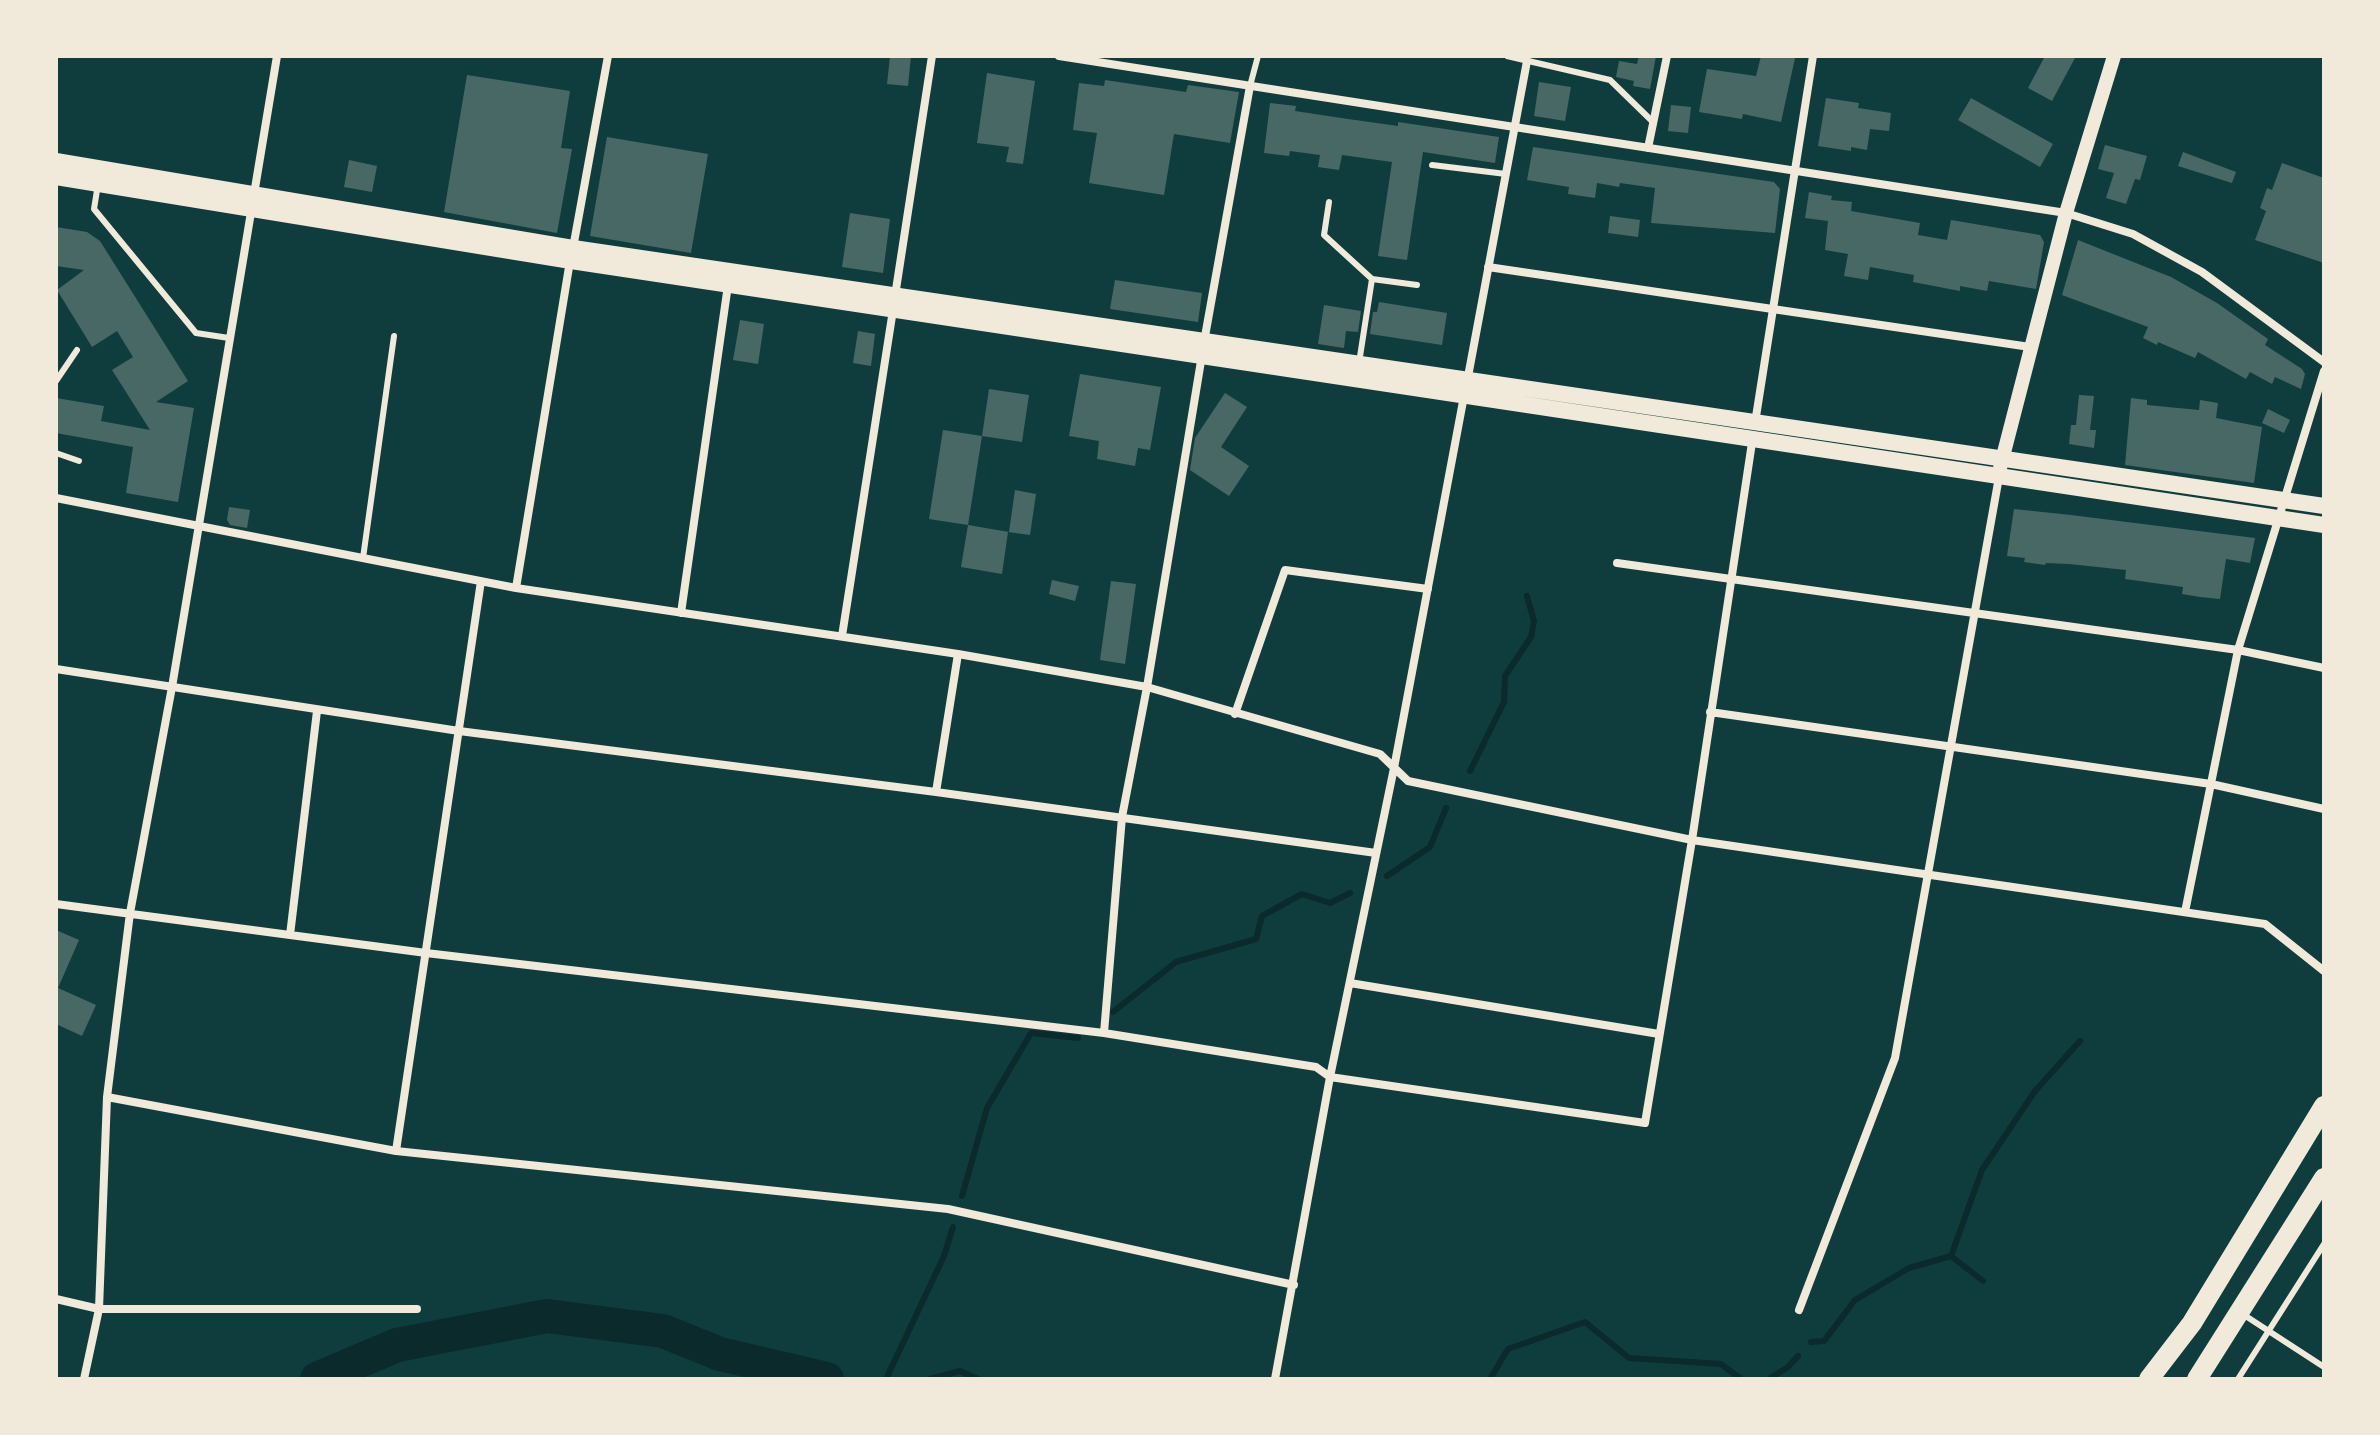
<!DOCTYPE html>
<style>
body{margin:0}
#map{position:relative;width:2380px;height:1435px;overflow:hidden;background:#0f3d3e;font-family:"Alegreya Sans",sans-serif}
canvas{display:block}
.frame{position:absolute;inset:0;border:58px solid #f1e9da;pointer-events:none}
</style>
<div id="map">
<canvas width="2380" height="1435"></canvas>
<div class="frame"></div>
</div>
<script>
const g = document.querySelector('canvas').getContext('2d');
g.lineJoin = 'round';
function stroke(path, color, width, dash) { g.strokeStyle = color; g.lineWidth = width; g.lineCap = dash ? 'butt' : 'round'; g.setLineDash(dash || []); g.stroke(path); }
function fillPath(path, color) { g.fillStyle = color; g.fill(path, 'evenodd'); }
stroke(new Path2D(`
 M1470,771L1504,702L1505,676L1531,637L1534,621L1527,596
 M1387,876L1430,847L1446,808
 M1113,1012L1176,962L1256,939L1262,916L1302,894L1330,903L1350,893
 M962,1196L987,1108L1031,1033L1078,1038
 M1951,1256L1983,1281
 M1811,1342L1824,1341L1855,1300L1909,1268L1951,1256L1982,1170L2035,1091L2080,1041
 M886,1379L944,1256L953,1227
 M930,1379L960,1371L978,1379
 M1490,1379L1508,1349L1585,1322L1629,1358L1721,1364L1741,1379
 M1769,1379L1788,1367L1798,1356`), '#0a2a2b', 6);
stroke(new Path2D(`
 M317,1379L397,1345L547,1316L663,1331L720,1354L827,1379`), '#0a2a2b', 34);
fillPath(new Path2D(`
 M890,56H911L908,86L887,84Z
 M1639,56H1656L1650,89L1633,86L1634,81L1616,77L1619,61L1637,64Z
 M1761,56L1795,58L1781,122L1743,114L1742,119L1699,112L1707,69L1756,76Z
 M2045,56H2076L2052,101L2028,88Z
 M987,73L1035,81L1023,164L1006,162L1009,147L977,143Z
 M467,75L570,91L561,148L572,149L557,233L444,212Z
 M1105,80L1186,92L1188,85L1239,92L1230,143L1174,134L1164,195L1089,183L1097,133L1073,130L1079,83L1104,86Z
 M1539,82L1571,87L1565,121L1534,116Z
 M1826,98L1859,103L1858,108L1891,113L1889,131L1870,129L1867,150L1851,147V151L1818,146Z
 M1971,98L2053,144L2040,167L1958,120Z
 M1270,103L1296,106L1295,111L1348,119L1398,126V122L1499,137L1495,163L1423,152L1407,260L1378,256L1392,162L1342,155L1339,170L1318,167L1320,155L1290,151L1289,156L1264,153Z
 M1671,105L1691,107L1688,133L1668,131Z
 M607,137L708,154L691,253L590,236Z
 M2105,145L2147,156L2140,180L2135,179L2126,204L2106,198L2114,173L2098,169Z
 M1533,147L1774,182L1780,189L1775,233L1651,223L1655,188L1620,183L1619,187L1597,183L1595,198L1568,194L1569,187L1527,180Z
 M2183,152L2236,172L2232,183L2178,166Z
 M349,160L377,166L372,192L344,187Z
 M2282,163L2324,178V263L2255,240L2266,211L2260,208L2267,188L2272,190Z
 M1809,192L1832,196L1831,200L1852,202L1851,211L1920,223L1918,235L1947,240L1951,220L2040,235L2044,242L2036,289L1989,281L1987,291L1960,286V291L1913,282L1914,275L1870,267L1868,280L1844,276L1848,254L1825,250L1828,221L1805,218Z
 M850,213L890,219L883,273L842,267Z
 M1610,216L1640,220L1638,237L1608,233Z
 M56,227L87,232L100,241L188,381L156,402L194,408L178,502L126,493L133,447L56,433V398L104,406L101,421L150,430L112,370L133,357L117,331L92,347L57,290L84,270L56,266Z
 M2078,240L2171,277L2217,303L2268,339L2265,345L2302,369L2305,374L2301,389L2275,377L2272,384L2250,372L2246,379L2198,352L2195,358L2158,342L2157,345L2143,338L2148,327L2062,295Z
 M1115,280L1202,293L1198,322L1110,309Z
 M1379,302L1447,313L1442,345L1370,334L1373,312H1377Z
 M1324,305L1361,311L1358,332L1346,331L1344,348L1318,344Z
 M740,320L764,324L758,364L733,360Z
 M858,331L875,334L871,366L853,363Z
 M1080,374L1161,387L1150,450L1138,448L1135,466L1097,459L1099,441L1069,436Z
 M989,389L1029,395L1022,442L982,436L968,525L1009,532L1015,490L1036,494L1030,535L1008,532L1002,574L961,567L968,525L929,519L943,430L982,436Z
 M1225,393L1247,407L1221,447L1249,466L1229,496L1190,470L1195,438Z
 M2079,395L2094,396L2090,430H2096L2094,448L2069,444L2071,425H2076Z
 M2131,398L2147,400V405L2199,410L2200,400L2218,403L2216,418L2262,427L2254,483L2125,465Z
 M2268,409L2290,420L2284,433L2262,423Z
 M229,507L250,510L247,528L230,525L227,520Z
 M2014,509L2071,515L2255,538L2250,563L2226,559L2220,599L2200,597L2182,594L2183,587L2125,579L2126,570L2069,564L2046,563L2045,565L2024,562L2025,558L2007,556Z
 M1052,580L1079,586L1075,601L1049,594Z
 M1111,581L1136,584L1125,664L1100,660Z
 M56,930L79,940L58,988L96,1005L82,1036L56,1024Z`), '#486865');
stroke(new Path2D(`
 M1507,56L1610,80L1653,122
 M1250,86L1258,56
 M1432,165L1506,174
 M98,184L94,209L196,333L229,338
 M1329,202L1324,235L1372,279L1359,363
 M1372,279L1417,285
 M56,381L77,350
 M56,453L79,461
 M363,558L394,336
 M2241,1313L2324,1367
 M2238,1379L2324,1244`), '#f1e9da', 6);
stroke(new Path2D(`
 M1059,56L2066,213L2133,234L2202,272L2324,362
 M1648,148L1667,56
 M573,248L608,56
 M1488,267L2030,347
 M895,296L932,56
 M1204,342L1250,86
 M1467,382L1527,61
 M1755,423L1813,56
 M56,498L516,588L958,654L1147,687L1380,754L1408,781L1692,840L2265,924L2324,971
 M1617,563L2238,650L2324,668
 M516,588L570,261
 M681,613L728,285
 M842,636L893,310
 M56,669L459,731L936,792L1376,853
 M1710,712L2211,784L2324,809
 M1235,714L1285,570L1428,589
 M936,792L958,654
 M56,904L426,953L1104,1033L1316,1067L1330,1077L1645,1123L1692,840L1753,436
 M2185,912L2238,650L2324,371
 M290,935L317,711
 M1350,983L1659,1034
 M1104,1033L1122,817L1147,687L1202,355
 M107,1097L396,1151L948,1209L1294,1285
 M396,1151L481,581
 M56,1299L99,1309H417
 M1799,1310L1895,1058L1999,477
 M84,1379L99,1309L107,1097L130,913L172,687L277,56
 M1275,1379L1330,1077L1394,768L1464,396`), '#f1e9da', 8);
stroke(new Path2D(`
 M2000,468L2066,213L2114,56`), '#f1e9da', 14);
stroke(new Path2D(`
 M56,161L573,248L2324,506
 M56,177L571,261L2324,525`), '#f1e9da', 16);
stroke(new Path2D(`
 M2149,1379L2192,1323L2324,1106
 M2197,1379L2324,1178`), '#f1e9da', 20);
</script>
